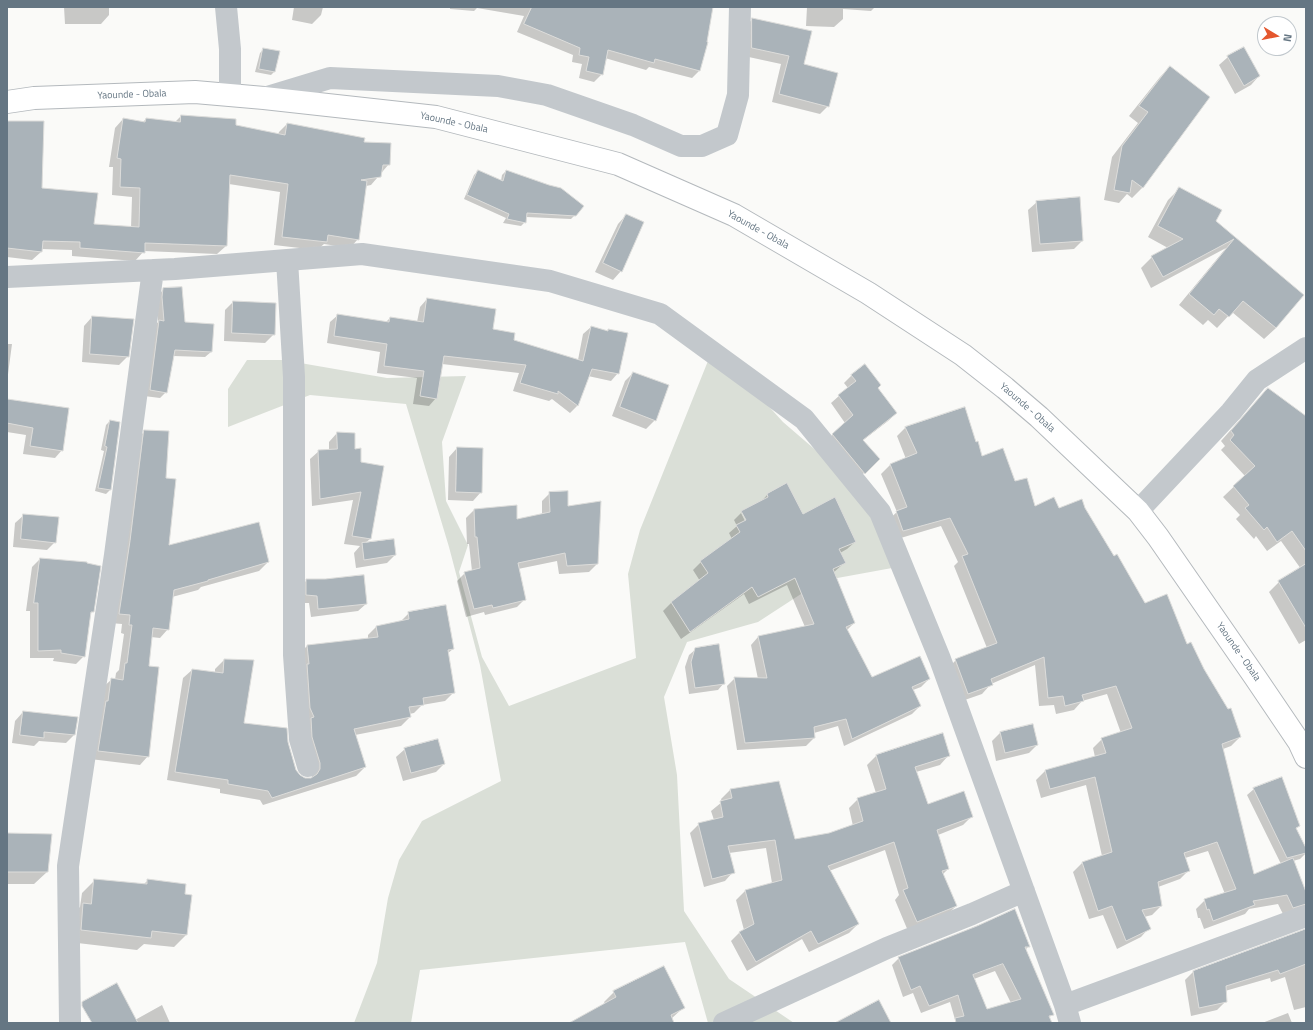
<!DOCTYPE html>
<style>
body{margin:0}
#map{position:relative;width:1313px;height:1030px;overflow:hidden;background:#fafaf8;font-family:"Titillium Web",sans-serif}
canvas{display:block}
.frame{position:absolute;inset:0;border:8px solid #657683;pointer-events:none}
.north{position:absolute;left:1257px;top:16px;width:40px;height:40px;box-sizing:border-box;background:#fff;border:1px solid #c1c8cd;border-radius:50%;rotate:100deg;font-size:11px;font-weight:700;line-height:16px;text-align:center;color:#657683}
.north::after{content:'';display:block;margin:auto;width:14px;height:18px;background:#e4572e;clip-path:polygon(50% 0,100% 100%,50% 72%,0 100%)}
</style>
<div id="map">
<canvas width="1313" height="1030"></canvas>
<div class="frame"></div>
<div class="north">N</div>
</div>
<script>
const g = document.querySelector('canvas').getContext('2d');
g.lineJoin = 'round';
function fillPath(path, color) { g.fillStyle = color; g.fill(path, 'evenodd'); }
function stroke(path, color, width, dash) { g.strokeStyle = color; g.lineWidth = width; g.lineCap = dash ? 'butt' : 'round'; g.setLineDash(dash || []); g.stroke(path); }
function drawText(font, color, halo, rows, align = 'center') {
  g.font = font + ' "Titillium Web",sans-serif'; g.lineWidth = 4; g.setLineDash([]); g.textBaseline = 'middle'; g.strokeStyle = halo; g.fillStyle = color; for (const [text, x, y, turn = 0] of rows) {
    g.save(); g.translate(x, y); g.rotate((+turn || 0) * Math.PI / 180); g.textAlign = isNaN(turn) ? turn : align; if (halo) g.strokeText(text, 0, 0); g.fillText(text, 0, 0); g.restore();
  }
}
fillPath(new Path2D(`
 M714,346L783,422L869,496L903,566L821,581L758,622L687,642L664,697L677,775L684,911L729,979L794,1023H708L685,942L420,970L411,1023H354L377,963L388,898L399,860L422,821L501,781L480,665L449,547L406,404L310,395L228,427V389L247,360H283L387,378L466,376L442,442L446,501L468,545L459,572L482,657L509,706L636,658L628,574L640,530Z`), '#dadfd7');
fillPath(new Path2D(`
 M64,7H109V15L101,24H65Z
 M294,7H323L321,15L312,24L292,20Z
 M450,7H706L699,71L692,78L649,67L646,70L605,58L602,74L594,82L579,78L582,64L572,62L573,55L517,32L524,16L477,8L474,11L450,9Z
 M807,7H875L871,11L843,9V19L834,27L806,26Z
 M753,19L803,65L828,106L820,114L772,102L781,64L744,56V27Z
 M264,49L275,71L271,75L255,72L260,53Z
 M1228,57L1259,76L1251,85L1235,94L1219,65Z
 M1170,67L1143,187L1132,198L1127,194L1119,203L1104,200L1112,157L1138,123L1129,116L1160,77Z
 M181,116L278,135L279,132L287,124L363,143L389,164L371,185L366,186L358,239L350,248L324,244L317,250L274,245L280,192L229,184L226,246L217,254L144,251L135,261L72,256V250L41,249V252L32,260L7,257V122L41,189L93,225L131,228L132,197L112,195L113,167H109L115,128L123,119L143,122L146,119L175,122Z
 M478,171L501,181L502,175L506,171L575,215L571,219L526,217L525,222L521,226L503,223L506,218L464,199L474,175Z
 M1179,189L1214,221L1303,295L1276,328L1264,339L1232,312L1217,328L1208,320L1203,325L1179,305L1226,248L1151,288L1141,268L1152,257L1168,248L1148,237L1168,200Z
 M1037,202L1082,241L1074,249L1032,252L1028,210Z
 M626,215L621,271L613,280L595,272L618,224Z
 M164,289L184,323L211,352L205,357L173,356L166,392L160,398L144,396L154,327L158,322L157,303L158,295Z
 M427,299L492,330L512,341L578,360L583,334L591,327L607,331L609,330L618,373L611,381L588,376L577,406L570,413L552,399L549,401L513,391L519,373L442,364L436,398L429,406L413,404L417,378L377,373L380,352L327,343L330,322L338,315L386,322L390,318L417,322L420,307Z
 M233,302L274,334L265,343L224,341L225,310Z
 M92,317L128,356L119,365L82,362L84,326Z
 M7,344H12L7,382Z
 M633,373L655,420L646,429L612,416L625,381Z
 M852,375L877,388L896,413L888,421L862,441L871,467L856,480L825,442L845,423L831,403L848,388L844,383Z
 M1266,390L1306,417V640L1299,644L1269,592L1279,582L1301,569L1281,541L1267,551L1256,536L1254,539L1236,519L1240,515L1223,497L1245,476L1221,450L1225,446L1221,441Z
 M7,400L62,450L55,458L23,454L26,435L7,432Z
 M110,421L119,423L110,490L106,494L95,491L104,451L101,450L106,425Z
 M906,427L976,443L982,457L1015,483L1035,508L1059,509L1084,508L1113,557L1145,604L1186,645L1203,670L1240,737L1231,746L1223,749L1253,875L1281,864L1247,795L1254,789L1298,826L1296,828L1306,853L1300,859L1293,861L1306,895V908L1284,916L1278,904L1249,909L1245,914L1204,929L1200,918H1198L1196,909L1205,900L1225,894L1208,851L1185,858L1189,870L1180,879L1158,887L1161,906L1152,915L1144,917L1149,928L1141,937L1117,949L1103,915L1089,919L1073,872L1082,863L1102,856L1086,785L1041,798L1036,780L1045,771L1095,757L1093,748L1102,739L1121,733L1107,694L1082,701L1074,710L1056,714L1054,705L1039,706L1035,665L991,684L982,694L959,702L947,669L956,660L987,648L954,566L958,562L941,526L894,540L887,521L897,512L881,474L890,465L906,459L897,436Z
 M145,431L165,479L168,546L268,562L259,571L201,587L198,590L172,597L168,629L160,638L151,637L147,666L148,756L140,765L90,759L102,688L111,680H115L116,673L119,670L124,634L121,633L122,624L110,623L136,440Z
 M337,433L361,463L370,539L364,544L395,555L387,563L356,568L354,553L360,546L344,544L353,500L312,506L310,459L319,451H329V442Z
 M457,448L481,492L473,501L448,500L449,457Z
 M550,493L568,508L597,564L589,572L559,574L557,561L518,569L525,599L517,607L485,615L484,612L466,617L457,581L465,573L472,571L469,544H467L466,518L474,510L516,520L542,515V501Z
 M767,495L802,515L855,542L847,549L840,553L844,563L833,573L854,623L847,630L872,678L929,679L921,687L913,690L920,706L912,714L844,746L838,726L814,733V738L806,746L737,750L727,686L735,678L758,679L751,645L758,637L805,627L787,585L749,604L744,594L681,639L663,611L671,603L700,581L693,570L701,562L732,539L729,533L737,526L734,520L742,512L760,503ZM741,513H743L749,524L747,525Z
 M24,515L55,542L47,550L13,547L15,523Z
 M40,559L93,611L89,615L84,656L76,664L53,661L54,658H30V611H26L32,567Z
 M307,580L366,604L358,611L311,617L309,603H299V588Z
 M409,613L453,649L447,654L454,692L445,701L422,705L414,713L409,714L410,717L401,726L355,735L365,767L356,776L263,805L260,800L220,793V789L167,780L183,678L192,670L215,673V669L224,660L242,724L287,743L295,770L299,776L305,779L312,778L299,654L307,646L368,639V635L376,627L400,622Z
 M696,649L724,683L718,690L689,694L685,667L689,655Z
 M23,712L77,718L74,735L66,743L39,741L34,746L12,743L15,721Z
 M1000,733L1037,745L1029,753L996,761L992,741Z
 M942,735L948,756L940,765L916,772L927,805L972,816L963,825L938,835L948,869L942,875L956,906L947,915L908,931L895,900L899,895L885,850L829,871L858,924L849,933L809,952L802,939L747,971L731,941L739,933L744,930L736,900L745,891L772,883L766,848L729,853L733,872L725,881L704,887L690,833L699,824L714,820L711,811L722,802L721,799L730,790L794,840L829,834L853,826L849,808L858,799L876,793L867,765L876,756Z
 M405,749L444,764L436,772L403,781L396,757Z
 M7,834L47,872L34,884H7Z
 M95,880L143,885L148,880L184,895L186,935L174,947L144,944L137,950L69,942L70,916L80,907L82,893Z
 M1015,910L1028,947L1025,950L1052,1014L1049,1018L1050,1023H956L950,1002L921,1013L913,993L903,997L892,965L899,958ZM995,971L1011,1003L986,1010L974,979Z
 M1306,930V1007L1294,1010L1285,977L1271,982L1270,978L1225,991L1226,1001L1217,1010L1191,1016L1185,980L1193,972Z
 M614,992L683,1008L671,1019L672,1023H571L605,1004L604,1002Z
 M162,1005L170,1023H101L135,1020Z
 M1288,1013L1292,1023H1262Z`), '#0003');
const building = new Path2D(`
 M532,7H713L707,42H708L700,71L655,59L654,63L608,50L603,75L586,71L589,57L579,55L580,48L524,24Z
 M752,18L812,31L804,64L838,73L829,107L779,94L789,56L752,48Z
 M1244,47L1260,76L1244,86L1227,56Z
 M263,48L280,51L275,72L259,69Z
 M1170,66L1210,97L1143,188L1132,180L1130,193L1114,190L1122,146L1148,112L1139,106Z
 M181,115L236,119V125L285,135L287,123L365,138L364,142L391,143L390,165H383L381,177L361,180L367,181L359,240L328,235L327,242L282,237L288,184L230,175L227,246L145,243V253L80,248V242L43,241L42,252L7,248V121H44L42,188L98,193L94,224L139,227L140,188L120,187L121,159L117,158L123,118L145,122L146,118L180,122Z
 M478,170L503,181L506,170L549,185L561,188L584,206L576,216L527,213L526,223L507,219L509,214L467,195Z
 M1179,187L1222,210L1216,221L1304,295L1276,328L1243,301L1229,317L1219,309L1214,315L1189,294L1234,239L1163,277L1151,256L1183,239L1158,226Z
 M1080,197L1083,241L1040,244L1036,201Z
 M626,214L644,222L622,272L603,263Z
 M182,287L185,322L214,324L212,352L175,350L167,393L150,390L159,320L164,321L162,297L163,288Z
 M427,298L496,309L493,329L515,333L514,340L583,361L591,326L608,331V329L628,333L619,374L592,369L578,406L558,391V394L520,383L526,365L444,356L437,399L420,396L424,371L384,366L387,344L334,336L337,314L389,322L390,317L423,322Z
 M233,301L276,303L275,335L232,333Z
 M92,316L134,319L129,357L90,354Z
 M865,364L881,385L878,388L897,413L863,440L880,459L865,474L832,434L853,415L838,395L856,381L851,375Z
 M633,372L669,385L656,421L620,407Z
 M1268,388L1306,416V551L1292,531L1277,542L1267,527L1264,530L1245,508L1249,505L1233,486L1255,466L1230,440L1234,435L1231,431Z
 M7,399L69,408L63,451L30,446L33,428L7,423Z
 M965,407L976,442L978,441L982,456L1003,448L1015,481L1027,478L1035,506L1054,497L1059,508L1082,499L1085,508L1114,556L1117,554L1145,603L1167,594L1187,644L1191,642L1204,669L1228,709L1231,708L1241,737L1222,744L1254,874L1293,858L1306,892V904L1293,908L1287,895L1253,901L1255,905L1213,921L1209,909L1207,910L1204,899L1236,889L1217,842L1184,853L1190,871L1158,882L1162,906L1142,910L1151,929L1126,941L1112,906L1098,911L1082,862L1112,852L1095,777L1050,789L1045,770L1106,753L1101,738L1132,728L1116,686L1082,695L1084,701L1065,706L1063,696L1048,698L1044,657L991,679L993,685L968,694L955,659L997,643L962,556L968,554L950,518L903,531L896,511L907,507L890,464L917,453L905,427Z
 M110,420L120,422L111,490L98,488L107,447L105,446Z
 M144,430L169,431L166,478L176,479L169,545L259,522L269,562L208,580V581L174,590L169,630L153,628L149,666L159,667L149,757L98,751L106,701H108L111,678L123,680L125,663H127L132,625H129L130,615L119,614L130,541Z
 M337,432L355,433V449L361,448V462L384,466L371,539L352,536L361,492L320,499L318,450L337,449Z
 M457,447L483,448L482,493L456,492Z
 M787,483L803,514L835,497L856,542L839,549L846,563L833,569L855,623L846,627L872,677L920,656L930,679L912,687L921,706L852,739L846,719L814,727L815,738L745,743L734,677L767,678L758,636L814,624L795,578L758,597L752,587L690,632L671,602L708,573L700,561L740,532L736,525L746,520L741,511L768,497L767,494Z
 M568,491V506L601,501L598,564L567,566L565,553L518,563L526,600L493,608L492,605L474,609L464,572L480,568L477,537H475L474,509L517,505V519L550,512L549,492Z
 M23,514L59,517L56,543L21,539Z
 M394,539L396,555L364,560L362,543Z
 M40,558L87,562V563L101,566L94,612H91L85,657L61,653V650L38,651V603H34Z
 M1306,564V628L1278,581Z
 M364,575L367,604L318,609L317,596L306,595V579H325Z
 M446,605L454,649L448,650L455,693L423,698L424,705L409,707L411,717L354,729L366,767L272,798L268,791L228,784V780L175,772L192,669L223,673L224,659L254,660L244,723L287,728L288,742L296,770L300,775L305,778H311L317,774L320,769V763L312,737L311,718L314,717L310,708L307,664H309L307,645L378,637L376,626L409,619L408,612Z
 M719,644L725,684L695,688L691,662L695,648Z
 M23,711L78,717L75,735L44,732V738L20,735Z
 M1033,724L1038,745L1005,753L1000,732Z
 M943,733L950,756L915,767L928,804L964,791L973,817L937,830L949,869L942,871L957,906L917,922L903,890L908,888L894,842L828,866L859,924L818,944L811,931L756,962L739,932L754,924L745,890L782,880L775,840L728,846L735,873L712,879L698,823L723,817L720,801L732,798L730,789L779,781L795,839L829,833L863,821L857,798L886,789L876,755Z
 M438,739L445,764L411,773L404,748Z
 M1282,777L1300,826L1296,828L1306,848V853L1287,858L1253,788Z
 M7,833L52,834L48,872H7Z
 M94,879L147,884V879L186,884L185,894L192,895L187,935L152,931L151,938L81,930L83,903L91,904Z
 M1015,909L1030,947H1025L1054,1015L1049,1016L1052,1023H956L955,1018L964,1016L958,995L929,1006L920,986L911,990L898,957L977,926ZM1003,964L1021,999L987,1009L973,975Z
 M1306,929V964L1280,974L1278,970L1226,986L1227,1002L1199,1008L1193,971Z
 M664,966L685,1008L671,1015L674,1023H569L616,997L613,991Z
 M117,983L138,1023H92L82,1006V1002Z
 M879,1000L891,1023H835Z`);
fillPath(building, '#aab3b9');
stroke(building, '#dcdcda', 1);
const highway = new Path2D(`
 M7,102L34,98L195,92L264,98L436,117L618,164L734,215L868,293L963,355L1005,388L1039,417L1138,511L1158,537L1255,677L1299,742L1306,757`);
stroke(highway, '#b4b9bd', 24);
stroke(new Path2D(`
 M226,7L230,49V95
 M264,98L330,78L498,86L547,95L633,125L681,146H702L727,135L738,95L740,7
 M287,260L294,377V655L300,739L308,766
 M7,277L175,269L362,254L550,281L660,314L804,419L880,512L940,659L1065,1005L1070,1023
 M1138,511L1231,412L1257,380L1306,348
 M1065,1005L1306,916
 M70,1023L68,866L115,555L153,270
 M724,1023L887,948L972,914L1024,891`), '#c3c8cc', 22);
stroke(highway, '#fff', 22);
drawText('10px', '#657683', '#fff', [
 ["Yaounde - Obala",132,95,-2],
 ["Yaounde - Obala",454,123,12],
 ["Yaounde - Obala",758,230,29],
 ["Yaounde - Obala",1027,408,41],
 ["Yaounde - Obala",1238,652,55]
]);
</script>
